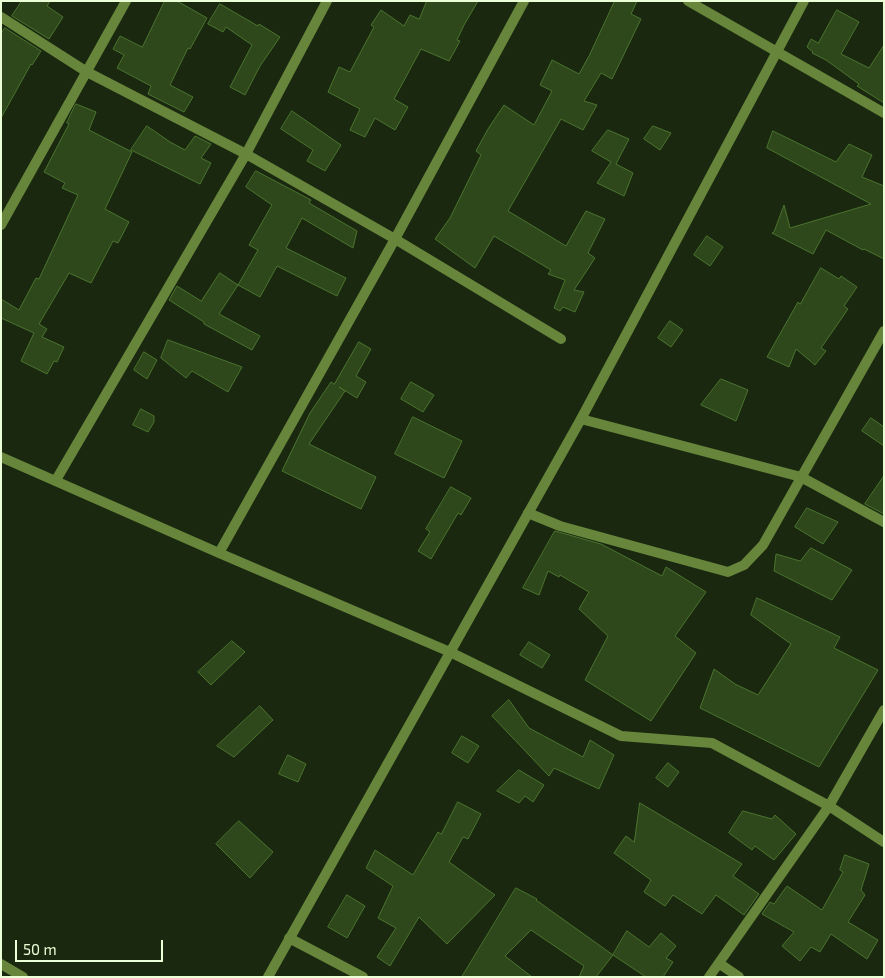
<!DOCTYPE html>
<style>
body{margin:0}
#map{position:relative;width:885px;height:978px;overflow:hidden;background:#1a2810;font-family:"Exo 2",sans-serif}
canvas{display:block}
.frame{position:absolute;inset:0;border:2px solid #ebffd7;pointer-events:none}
.scale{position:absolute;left:15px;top:940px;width:148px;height:22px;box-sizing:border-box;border:2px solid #ebffd7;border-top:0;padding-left:6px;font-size:15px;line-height:18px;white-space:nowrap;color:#ebffd7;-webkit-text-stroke:4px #1a2810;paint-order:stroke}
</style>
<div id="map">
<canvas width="885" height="978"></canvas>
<div class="frame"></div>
<div class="scale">50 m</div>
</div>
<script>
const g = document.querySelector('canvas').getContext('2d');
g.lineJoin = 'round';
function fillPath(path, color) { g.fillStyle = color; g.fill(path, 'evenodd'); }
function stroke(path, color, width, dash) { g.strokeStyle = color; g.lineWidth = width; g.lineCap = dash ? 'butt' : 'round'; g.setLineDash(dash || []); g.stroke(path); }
const building = new Path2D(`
 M22,1H50L47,6L63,17L49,39L12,16Z
 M165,1H177L207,18L190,49L188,48L170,85L193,97L184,112L148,94L151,86L117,68L124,55L113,49L120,36L142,47Z
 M427,1H478L464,25L457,40L460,41L449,61L421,49L394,99L408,107L395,130L375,118L365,137L350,130L360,109L328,92L339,67L350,72L374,27L371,25L381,10L404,26L410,15L419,19Z
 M615,1H637L631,14L641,19L612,79L601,73L584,101L597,105L583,130L561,119L508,211L566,246L586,211L605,219L588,253L595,258L574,290L584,292L575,312L563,307L560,311L554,308L565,280L548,274L551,270L494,236L475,268L435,239L450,218L481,155L476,151L488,129L504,105L534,125L552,91L540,85L552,60L579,74L589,56Z
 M220,4L258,26L259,24L280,37L260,66L245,95L230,87L252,45L226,27L223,32L208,24Z
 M837,10L859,22L841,54L869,68L884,45V103L857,86L859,84L826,60L812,53L813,52L807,47L811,39L818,43Z
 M5,28L41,51L32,65L31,64L1,118V34Z
 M76,104L96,112L89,130L132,152L105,209L129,222L118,243L113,241L91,283L69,273L39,324L47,329L42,337L64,347L57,362L54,361L47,374L21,361L34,333L1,318V299L19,310L36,278L39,279L78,195L62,188L65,183L44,172L69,124L67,123Z
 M292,111L341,145L325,171L307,161L313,150L281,129Z
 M147,126L170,142L185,150L195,136L211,144L201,158L211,163L200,184L131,150Z
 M653,126L671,133L660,150L644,139Z
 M608,130L629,139L616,164L633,173L624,196L597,183L611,162L592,151Z
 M773,131L836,162L849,144L872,155L862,177L884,186V259L864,249L863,250L826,230L813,254L772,233L774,232L784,205L790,228L871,204L767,148Z
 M256,171L311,200L309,203L357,231L353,248L302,218L286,248L346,278L337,296L277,266L260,297L238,285L258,250L249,245L272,205L246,187Z
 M707,236L723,247L710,266L694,255Z
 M821,268L839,279L841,276L857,287L844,306L848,309L821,348L826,351L815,365L796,349L789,367L767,357L798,302L800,304Z
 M220,273L238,285L219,314L260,336L252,350L204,324V322L169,300L177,286L201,301Z
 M670,321L683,330L671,347L658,338Z
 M168,340L242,367L228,392L192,371L186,378L161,358Z
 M359,342L371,349L356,376L366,382L357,398L339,387L345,391L309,444L376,477L361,509L282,471L310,413L331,382L334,384Z
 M144,352L157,360L147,379L134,370Z
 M721,379L748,390L736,421L701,405Z
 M411,382L434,395L423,412L401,399Z
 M141,409L154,416V422L148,432L133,425Z
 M413,417L462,441L444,478L395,454Z
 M871,418L884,427V446L862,431Z
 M884,476V514L865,504Z
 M451,487L471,498L461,515L458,513L431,559L418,551L430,532L426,529Z
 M807,508L838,522L823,544L795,527Z
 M555,531L601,544L662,576L666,567L706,592L675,636L696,653L651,721L585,680L608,636L579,609L589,592L560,575L559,577L548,571L539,595L523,588Z
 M811,548L852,570L832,600L774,571L776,554L800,561Z
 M757,598L840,637L834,648L878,670L819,767L700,708L714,669L735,684L758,695L791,644L751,615Z
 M232,641L245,652L211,685L198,672Z
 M529,642L550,655L542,668L520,655Z
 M509,700L529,728L583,757L590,740L614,755L599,789L554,768L549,776L492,716Z
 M260,706L273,720L234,757L217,746Z
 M462,736L479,746L468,763L452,753Z
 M288,755L306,764L298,782L279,774Z
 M668,763L679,772L668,787L656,778Z
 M519,770L544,785L533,802L525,796L519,803L497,791Z
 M458,802L481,814L468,839L463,837L449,862L495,895L447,944L419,917L390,966L377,957L396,928L378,918L393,886L366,868L375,850L413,875L438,832L441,834Z
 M640,803L742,864L733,876L759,894L744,915L716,895L702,914L673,895L665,906L644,892L651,880L614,853L626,836L634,842Z
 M743,811L772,819L775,815L796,834L774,860L755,846L752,850L729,833Z
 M239,821L273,852L250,878L216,844Z
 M845,855L869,864L861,890L865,895L848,922L878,940L867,959L831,934L820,952L811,947L800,961L782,946L794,932L762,914L770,902L774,904L787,886L822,910L843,872L840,870Z
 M516,888L537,899L536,900L613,955L596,977H579L584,966L531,930L505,956L532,977H462Z
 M347,895L365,906L347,938L328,927Z
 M627,931L649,947L661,933L676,946L666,958L673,962L663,977H646L613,955Z`);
fillPath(building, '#2e481c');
stroke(building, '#4b742e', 1);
stroke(new Path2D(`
 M688,1L884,113
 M1,17L87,72L246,154L395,239L561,339
 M1,225L126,1
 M581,419L801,477L884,522
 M1,457L219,553L450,652L621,736L712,743L829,806L884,842
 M56,480L246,154L327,1
 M528,513L560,526L728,572L744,565L763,545L884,331
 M219,553L395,239L524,1
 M289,938L363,977
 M1,964L23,977
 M720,964L739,977
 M709,977L829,806L884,710`), '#67863b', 10);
stroke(new Path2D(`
 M268,977L581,419L804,1`), '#67863b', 10);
</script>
